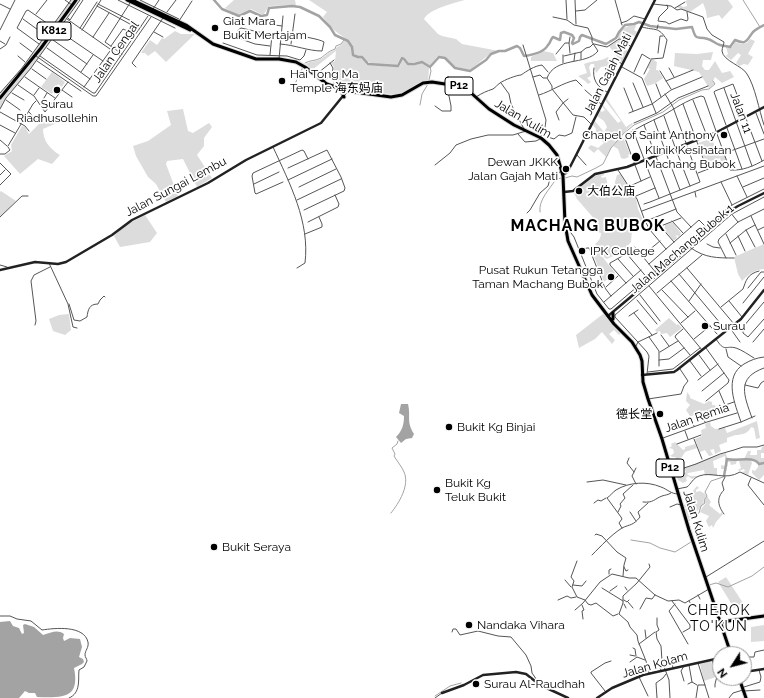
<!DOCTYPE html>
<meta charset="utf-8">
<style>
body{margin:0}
#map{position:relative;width:764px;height:698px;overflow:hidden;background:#fff;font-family:Raleway,sans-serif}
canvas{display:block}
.north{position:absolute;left:712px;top:646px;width:40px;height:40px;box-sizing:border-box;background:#fff;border:1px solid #999;border-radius:50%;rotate:234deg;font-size:11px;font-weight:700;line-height:16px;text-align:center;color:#000}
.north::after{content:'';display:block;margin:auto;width:14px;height:18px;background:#000;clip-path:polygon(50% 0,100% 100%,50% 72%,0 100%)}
</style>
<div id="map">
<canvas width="764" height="698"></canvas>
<div class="north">N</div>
</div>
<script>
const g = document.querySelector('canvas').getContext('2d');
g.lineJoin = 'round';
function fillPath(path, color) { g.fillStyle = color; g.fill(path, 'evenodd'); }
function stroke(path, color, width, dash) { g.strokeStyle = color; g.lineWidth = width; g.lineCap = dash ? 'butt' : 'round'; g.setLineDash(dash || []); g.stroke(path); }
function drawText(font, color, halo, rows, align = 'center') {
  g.font = font + ' Raleway,"Noto Sans SC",sans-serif'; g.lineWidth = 3.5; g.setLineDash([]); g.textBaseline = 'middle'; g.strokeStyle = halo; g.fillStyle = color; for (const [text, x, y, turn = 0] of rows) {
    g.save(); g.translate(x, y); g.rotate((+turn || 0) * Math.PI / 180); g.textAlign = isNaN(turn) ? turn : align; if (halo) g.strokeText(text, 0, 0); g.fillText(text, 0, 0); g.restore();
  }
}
fillPath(new Path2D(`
 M71,0H80L31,68L6,98L0,109V101L3,96L0,93L22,68Z
 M234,0H295L296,5L269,6L264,14H261L251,9L237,15L225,8Z
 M309,0H465C454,3 429,9 424,19L438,34L442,36L456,39L462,44L499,51L491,53L470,70L456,67L444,57H437L430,66L422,61L409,63L404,58L401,57L397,65C391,66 372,65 366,61C365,60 364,58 362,56H358L354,54C352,39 343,38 334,30C330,26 326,21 323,17L327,12Z
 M687,0H728L733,7L722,19L719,15L707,18L706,11L703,3L690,12L676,7L680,5L683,7L687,6L686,1Z
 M635,25L636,26L634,30L637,32L635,36L629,34L626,40L617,38C621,29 625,26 635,25Z
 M175,31L181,34H195L166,62L155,51L148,56L145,53H141L150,40L157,45L162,38L164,39Z
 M750,39L755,41L748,54L753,57L748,65L744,64L739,66L736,63L741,55L738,53L731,60L726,56L728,54L726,47L730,48L733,46L735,42L741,44L747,43Z
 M619,40L622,41L619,45L628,51L622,63L609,46Z
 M344,41L348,42L351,47L352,55L356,57L362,58L367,65L397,67L400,66L402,59L408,65L422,63L429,68L428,82H420L400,94H391L349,91L333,85L334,67L331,63L335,61L336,51L312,70L306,64C310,61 314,62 319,60C324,58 328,52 335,50L337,47L341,45Z
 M543,51L553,53L557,61H531V57Z
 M713,52L711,60H703L702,66L705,70H709L715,61L722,73L730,71L734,77L722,83L715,77L713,81L714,84L709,88L699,72L674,66L675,53L697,54Z
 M608,57L613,66L601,67L596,73L594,64H591L589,67L591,76L587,78L591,82L588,84L585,81L578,76L587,73L584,64C593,60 600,62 608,57Z
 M652,59L657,62L656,70H658L663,78L656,83L647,86L644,79L650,69L648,68Z
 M52,72L65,82L62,87L58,84L52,94L41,87Z
 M611,89L607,99L626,127L632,123L633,124C622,134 612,143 606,157L598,149L594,153L588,148L591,145L598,148L604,143L595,134L596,129L593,125L595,121L604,132L607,127L604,121L597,116L600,110L602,112L605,110L602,106L603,105L618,123L621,121L605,100Z
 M183,109L188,131L193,133L209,123L212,127L204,138V146L197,155L212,178L197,187L183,159L167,161L166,164L178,196L166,202L156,184L148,177L136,156L133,146L148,141L171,125L167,111Z
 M49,116L57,123L43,129C43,141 50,149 60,155L52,164L38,159L20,174L4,156L12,151L11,145L22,126L25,127L29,134L45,118Z
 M622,135L630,154L628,155L629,157L624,159L621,158L618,149L613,146Z
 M712,138L716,151H717L719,156L725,155L726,160L721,162L720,158L718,159L720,163L714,165L713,161L714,160L706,163L698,143Z
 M604,173V175L601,176L602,178L606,177L608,188L613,189L617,175L620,174L636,198L638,209L643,220L632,229L631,242L623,251L607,259L605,258L595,244C598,242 601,238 601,233L595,231L597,225V222L577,199L574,193L576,191L578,194L582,192L579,187L593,175Z
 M1,191L16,201L0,217V192Z
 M145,215L157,233L150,242L120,247L114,236L126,225Z
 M671,223H673L681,233L679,237L677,235L676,236L677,238L675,240H673L663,228L665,227V225Z
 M764,244V269C754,270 749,274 742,281L738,274L734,257Z
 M598,251L615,273L604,282L593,254Z
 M69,314L71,330L65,335L53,331L49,319L59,315Z
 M603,314H604L621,333L619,335L614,330L609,334L615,340L612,344L602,332L595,339L579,348L576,335Z
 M669,318L677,325L678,324L682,328L670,337L667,333L661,334L660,331L657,332L655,330Z
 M687,392L690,396V398L704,404L709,401L712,402V405H715L716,408L704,411L699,410L695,415L690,416L686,410L690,405L686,401Z
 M757,421L760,438L756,439L754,428L751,427C748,434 743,434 737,435C734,435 730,437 727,438V442L719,445L721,451L715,454L714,449L710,450L713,455L709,456L705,450L700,452L695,439L702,436L701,430L706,428L705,424L710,422L711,426L715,429L725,428L727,433Z
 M675,442L683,450L685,449V447L695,444L697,448L685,452L682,457L677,459L675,457H673L670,456L674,453L673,449L669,448L672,446L671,444Z
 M764,446V453H761V458H764V475L759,480L752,473V470L755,471L758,467V462L750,459L752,463L748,475L743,473L742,472L745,471L744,469L739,471L738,470L741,468L739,461L737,460L736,464L731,465L730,462H727L728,466L726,467L727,470L724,473V469H721V465L725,466V456L713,461L714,468H717V476L705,475L704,470L688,473L687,474L690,476H698L692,479L688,476L686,478L687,481L683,483L678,480L677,477L686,472L684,468C698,463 712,456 726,453L727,458L744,459L748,451H751L750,455H757V450H761L762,447Z
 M697,486L699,488L696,490V492L700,491L705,494L706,496L703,500L704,503C698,510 697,514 687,520L685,509L688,508L691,512L694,511L691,505L684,508L682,502L685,505L689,503L692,492Z
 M707,496L711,502L709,505L720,514L722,512L723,514L716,522L713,528L712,525L709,527L706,521L709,516L700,512L702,508L706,503L704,500Z
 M726,577L743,603L734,608L718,582Z
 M764,625V641L751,642V627Z
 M711,661L716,677L704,681L700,664Z`), '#dcdcdc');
fillPath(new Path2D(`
 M401,404H408C411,417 406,421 414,434L412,438L406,439L401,443L396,437C402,431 404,425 404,416L399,413Z
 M10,621L13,626L19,628L22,634L24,633L23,625L25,624L34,627L43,635C51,633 57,629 64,634L63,638L64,641L70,638L80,639L82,647L79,657L83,659L84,662L82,664L74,668C80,698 64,698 37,697L35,693H29L25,691L19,698H0V622Z`), '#a3a3a3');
stroke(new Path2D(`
 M743,0L760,27
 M305,63C310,60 316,61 321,58C326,54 329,51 335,49L336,46L341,44L344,40
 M429,80L431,71L430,67
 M291,89L294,86L303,67
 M420,105L422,94L428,84
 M565,178L572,176L577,177L596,168L603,164L611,148L623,134L634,125L663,112L679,100L702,90L709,89L715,84L713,81
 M540,212C538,200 550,189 556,179L562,178
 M391,513C399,503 410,485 404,472C402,467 397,461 394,456L395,454L392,448L397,444L398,441
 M631,540L650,543L660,548L675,552L691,542
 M694,540L688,521L699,513L701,506L705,503L704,500L707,496L705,492L711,481L723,477
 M709,585L716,583L728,587L752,576L764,567
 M435,696L450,686L461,683`), '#a3a3a3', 1);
stroke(new Path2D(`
 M214,0L222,9L239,16L250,11L261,16L267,15L269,8L292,6L300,7L319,16L330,27L335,35L348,41L352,47L353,55L358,57H362L368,64L398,66L402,58L404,59L408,64H414L422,62L430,67L439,57L445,58L455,68L470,71L486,60L491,54L499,51H505L517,46L520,48L524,56C532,55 544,52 548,45C551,42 550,40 553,37L560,40L561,33L564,32L572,35L574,38L572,43L573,44L579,41L580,37L582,35L606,44L616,38L619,32L625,25L634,24L639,22L650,26L676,29L692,27C697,43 696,35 708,39C712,40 716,44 720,45C723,46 727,46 730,47L735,40C747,45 746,41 753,32C756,29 760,27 764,25
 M724,476L727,459C736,462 753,455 759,464L764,463`), '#a3a3a3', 2.5);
const primary = new Path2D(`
 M127,0L190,30
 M132,0L186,25L213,44L256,59H279L296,62L305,67L328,85
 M327,84L347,91L391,97L402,95L423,83L432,82L458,86L470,92L489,109L514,125L541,138L549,145L557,155L563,176L565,223L568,241L592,295L614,324L632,342L640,355L642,361L643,382L648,399L662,439L689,530L731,654
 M342,92L344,97
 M0,98L41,48L76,0
 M613,319V313
 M721,622L764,616
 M739,678L746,698`);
stroke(primary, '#dbdbdb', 5);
stroke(new Path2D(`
 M65,0L72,5
 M118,0L175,28
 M140,0L179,19
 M566,0L567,19
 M575,0L576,24
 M615,0L622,25
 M0,4L10,9
 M98,4L141,26
 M653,4L671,6L677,10L681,9L703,17L707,29L712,35L724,42C724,44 722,48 722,51C723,61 743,66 747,74C755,86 759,110 764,125
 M667,5L668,8L659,17L658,21L666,22L669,24L681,19L687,21L688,19L687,12
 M97,6L139,29
 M675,8L685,2
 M153,9L159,0
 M576,11L585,10L597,0
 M167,12L176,0
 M36,14L47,0
 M68,18L70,20L83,0
 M23,19L45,35
 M67,19L120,56
 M179,21L192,1
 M621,23L627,21L634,16L645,19
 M275,25L282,26
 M642,27C656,31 658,26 667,40L663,58L651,59
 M80,28L97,2
 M657,29L658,25
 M0,30L15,0
 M82,30L101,0
 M59,31L103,61
 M154,32L163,37
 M227,34L255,44L270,46
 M93,37L109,13
 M236,37L238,30L241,28L281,37
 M53,40L87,64
 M0,41L5,44
 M20,43L32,52
 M223,43L257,55L287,56L300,60L304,56L306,50
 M39,44L17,28L26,11L28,10L51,26
 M280,44C295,45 308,51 322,51L324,42C320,39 299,36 292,34
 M291,44L295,14
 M594,44L607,47L619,39L623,40L630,46
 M523,45L546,120L545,127L541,136
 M111,46L123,29L134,34
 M47,48L90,79
 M0,49L6,45L10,37
 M570,53L569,43L570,37
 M658,53L660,36H663
 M122,54L105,42L130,3
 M556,54L565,43H569
 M270,55L272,35
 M18,56L25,62
 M36,56L93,96H96L151,17
 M40,56L93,93H95L148,16
 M564,56L581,52
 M279,59L283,16
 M581,59V52L586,48L590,47L593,44
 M615,59L622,64
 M37,61L81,91
 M574,61L575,53
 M563,63V55
 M136,67L132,63L163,18
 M622,67L642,78L656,113
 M594,68C592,79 597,87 607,92
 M669,68L674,77
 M32,69L46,79
 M660,71L671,89
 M81,72L93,55
 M634,72L642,54L650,59
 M318,73L334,60
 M644,74L651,60
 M25,77L55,98
 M533,77L540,75L543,78H546
 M547,78C555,56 586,66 598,51L592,42V37L588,28L574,25L567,20L553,17
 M547,78L552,86V89L573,115L584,117L591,124
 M324,81L332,74L333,68L330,63
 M666,81L693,70
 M501,83L509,94L511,104L524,129
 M633,83L643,107
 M656,84L661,97
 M18,85L34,96L45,112L68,82
 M84,87L110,51
 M624,88L633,111
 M724,88L752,166
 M62,90L72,97
 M585,90L601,104
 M0,93L22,68L71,0
 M12,93L24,100
 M665,94L673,107L686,143
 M34,95L39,88
 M539,95C552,91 562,83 576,80L582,86
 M476,97C482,93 487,91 493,89C496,87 497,85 500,83C504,80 517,75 521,75C527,71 534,66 542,65L548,72
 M6,100L20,110
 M693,100L707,136
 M41,103L47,93
 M683,104L707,169
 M435,106L442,111H451V106L447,86
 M0,109L6,98L31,68L80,0
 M0,112L25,126L29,131
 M29,112L38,122
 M629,113L652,104L671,90L702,77
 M756,113L764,134
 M664,116L675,147
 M559,120L556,112L563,103L568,99
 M654,120L665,150
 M634,123L657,113L678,98L708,86
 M0,125L15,133
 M644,125L677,212L691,227
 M726,125L714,92L715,91L733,84L762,161
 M727,128L742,169
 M633,130L644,159
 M518,134L525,142L536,141L540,139
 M717,134L730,170C742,171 754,166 764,160
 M542,135L554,139L559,135L565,136L572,133L576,117
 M0,140L7,146
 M8,146L33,104L36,101
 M273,147C290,184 310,222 305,263L297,268
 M676,150L690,186
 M666,153L680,190
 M725,153L764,139
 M0,154H5L10,150L8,147
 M577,155L586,165
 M645,162L659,198
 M0,163L11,174L0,185
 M435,165L450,153L456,145L471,139L488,135H513L526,131
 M288,168L327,150L341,177L345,188L344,191L304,210
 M618,170L637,199L645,221L650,230L666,249
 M698,173L726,162
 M0,175L5,170
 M737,176L747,197
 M288,180L332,159
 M641,181L625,138L626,135C637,128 649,122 662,116C676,108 685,101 701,96L704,97L716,131
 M283,182L256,194L255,193L252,176L253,173L302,150L304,151L308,159
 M721,182L732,205
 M254,184L279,172
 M630,186L650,177
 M299,187L336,169
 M743,187L764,178
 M695,192L696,197
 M636,196L655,188
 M297,200L341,179
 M644,204L650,202L700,182L687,146
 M642,211L764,166
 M724,212V211L732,205L764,189
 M730,212L738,222
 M527,213L530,210L540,193L548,186L551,175L560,172
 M751,216L764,244
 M0,217L22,196H28
 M646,221L676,209
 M672,221L683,233
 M308,222L338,207L339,204L335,195
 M660,226L674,242
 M568,229L574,237L597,294L609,309H611L685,246L706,227
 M651,230L681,218
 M746,230L755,247
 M758,230L764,227
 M305,234L322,227V224L319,217
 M726,234L736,255
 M738,236L745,251
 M730,243L746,230L755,225
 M707,244L713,247L720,248
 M635,247L657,274
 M691,248C705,258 717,258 734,258
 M580,250L587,248H589L605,288L611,296
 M643,255L660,241
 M726,258L718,242L719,239L738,222L764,209
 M618,259L633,276
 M49,263L68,304L73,327L77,328
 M649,264L699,220L706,227
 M0,265L7,267
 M687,268L734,324
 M679,274L726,330
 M671,281L717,334
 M626,283L610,265V263L626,254H627L649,280
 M649,286L702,350
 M606,287L618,276
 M748,288L761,272H764
 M662,290L688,317
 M657,293L702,255
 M640,295L660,321
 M637,300L657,324
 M689,301L701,284
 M729,301L742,317
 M604,302L641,270
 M764,302L743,327V333L748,337L764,319
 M743,303L764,277
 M69,304L74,320L80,321L87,317C88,310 89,304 98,304L100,300L104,296L105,297
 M721,307L743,289C746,281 747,274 759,271
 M634,313L652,335
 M629,316L638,310
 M681,323L695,311
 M35,325L36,321L31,281L34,275L50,267
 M730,328L740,342
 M683,329L676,335L675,337L690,355
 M661,335L669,346
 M649,337L659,351V366
 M694,339L710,326
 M716,339C725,353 725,345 736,348C742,350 749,355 754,358
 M753,342L764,329
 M636,346L638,342L657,333
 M726,349L728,357L741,366
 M660,352L678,341
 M699,355L710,370
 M659,360L669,359L684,348
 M690,361L701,376
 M648,372L673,369L700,348
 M647,374L649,356L647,352L615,317V315L732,214L764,197
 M698,380L718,364
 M745,385L758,388L761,383L764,381
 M702,391L724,373
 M719,391L725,405
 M648,399L681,394L684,386L688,381L680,369
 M706,401L728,383L729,380L706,348
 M701,411L705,422
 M702,413L734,402
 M691,418L694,426
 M752,418C744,395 736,378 764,368
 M741,422C735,404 723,377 744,364C751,360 756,358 764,357
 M719,429L741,422L755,416
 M685,431L688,439
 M663,438L707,422L737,413
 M694,439L702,459
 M677,444L701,435
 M629,458L627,463L634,472
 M636,468L632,476L636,484
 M674,476L684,468L696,464L720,454L734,450L743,447H757L764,445
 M751,478L748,485L764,505
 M587,482L603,480L626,485
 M677,489L687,487C691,484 693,478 699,476C712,471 725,481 740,472L764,483
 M643,502C654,503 654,499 662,496C665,495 668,495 671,493
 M594,503L598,500L601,501L606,498
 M670,507L677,504L681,505
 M618,512L621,506L620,504L625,498L623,494L633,485
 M630,512L636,521
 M724,514C718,506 716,498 724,490L722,483L725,477
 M622,528L619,523L622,519L621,517L607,498C610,496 613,492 616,490C629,482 647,481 661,487C667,489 671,494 678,494
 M595,535L596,534L602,536L617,552L626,558L624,565L623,576
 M592,555C601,546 611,535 622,528C630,524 633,526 640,517L638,512L648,503
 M577,561L571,577L574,581L572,587L577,597L585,600L588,604L591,605L596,603L613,616L618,614
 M624,567L626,571L628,570
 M609,574V570L611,569
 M706,577L764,541
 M565,580L571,587
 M573,585L582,586L586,581
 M625,587L627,590
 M602,588L623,601
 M610,591L617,586
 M698,595L700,599
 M558,600L567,596L571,598L576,597
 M624,600L627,602L629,600
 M672,601L690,625V628L683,632
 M689,601L691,604
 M628,602L633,608
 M624,604L626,608
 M675,604L669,611L688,644
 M582,605L584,610L582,611L583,619
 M640,609L646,598L652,599L655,595
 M575,610L583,603L600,582L612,574L629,578H636L655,595L668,601L679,600L685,603L709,589
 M0,616H10L17,619L31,621L42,630C55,628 84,625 88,642C89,648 85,650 85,655C85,657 87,659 87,661L84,667L79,670C78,680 81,693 69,698
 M657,618V625L659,630L656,632L657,639L661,646L662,661L669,680L670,698
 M645,630L646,638
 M452,632L453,629H456L460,635L478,631L498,636L511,637L526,655L531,666L532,673L539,683
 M639,644L655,632
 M633,648L635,649L636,656
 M630,655L635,656
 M744,657H754L755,652L764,650
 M672,658H671L673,668
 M712,660L717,676L715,684V687
 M630,662L637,657L645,660
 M698,663L709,698
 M658,664L661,670
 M689,665L692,682
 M684,666L681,671L684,681
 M649,673L646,661L638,641L637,635L630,627L628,622L619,614L623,603V596L637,583L650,567L649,564
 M639,677L648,696
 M471,681L474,685
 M688,684L692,682L697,685
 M744,687L760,682L761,677L759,670
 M605,691L591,673V672L605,663L611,661
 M744,691L760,690
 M435,698L442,693
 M657,698L656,683L663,678L666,674
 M696,698L698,685H705
 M729,698L733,693L743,690`), '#555', 1);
stroke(new Path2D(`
 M563,174L566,173L569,169L655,0
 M564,192L573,191L595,174L627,167L715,133L764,107
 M0,270L35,262L58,264L66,262L112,235L132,220L208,183L246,160L321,123L347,91
 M608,316L690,247L725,214L738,206L764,193
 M642,375L674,372L677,370L741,319L764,290
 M744,672L764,669
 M442,693L464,685L483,675L516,672L526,674L540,685L568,698
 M597,698L612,688L643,675L720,658`), '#222', 2.5);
stroke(primary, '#000', 3);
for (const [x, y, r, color] of [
 [215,28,4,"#000"],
 [282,81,4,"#000"],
 [57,90,4,"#000"],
 [724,135,4,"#000"],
 [636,157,5,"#000"],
 [566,169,4,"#000"],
 [579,191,4,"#000"],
 [582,251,4,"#000"],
 [611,277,4,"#000"],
 [705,326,4,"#000"],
 [660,414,4,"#000"],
 [449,427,4,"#000"],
 [437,490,4,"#000"],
 [214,547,4,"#000"],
 [469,625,4,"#000"],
 [476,684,4,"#000"]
]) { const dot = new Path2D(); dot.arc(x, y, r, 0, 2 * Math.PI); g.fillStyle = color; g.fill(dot); stroke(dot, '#fff', 1.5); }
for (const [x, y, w] of [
 [54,31,34],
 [459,86,28],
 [670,468,28]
]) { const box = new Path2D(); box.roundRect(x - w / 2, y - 9, w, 18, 3); g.fillStyle = '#fff'; g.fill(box); stroke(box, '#000', 1); }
drawText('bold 11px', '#000', null, [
 ["K812",54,31],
 ["P12",459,86],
 ["P12",670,468]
]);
drawText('12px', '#000', '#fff', [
 ["Giat Mara",223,21],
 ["Bukit Mertajam",223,35],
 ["Hai Tong Ma",290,74],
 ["Temple 海东妈庙",290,88],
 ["Surau",57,104,"center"],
 ["Riadhusollehin",57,118,"center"],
 ["Chapel of Saint Anthony",716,135,"right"],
 ["Klinik Kesihatan",645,150],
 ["Machang Bubok",645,164],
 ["Dewan JKKK",558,162,"right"],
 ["Jalan Gajah Mati",558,176,"right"],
 ["大伯公庙",587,191],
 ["IPK College",590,251],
 ["Pusat Rukun Tetangga",603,270,"right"],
 ["Taman Machang Bubok",603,284,"right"],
 ["Surau",713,326],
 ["德长堂",652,414,"right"],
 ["Bukit Kg Binjai",457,427],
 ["Bukit Kg",445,483],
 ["Teluk Bukit",445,497],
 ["Bukit Seraya",222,547],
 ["Nandaka Vihara",477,625],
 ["Surau Al-Raudhah",484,684]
], 'left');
drawText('12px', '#000', '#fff', [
 ["Jalan Cengal",116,52,-55],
 ["Jalan Gajah Mati",608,74,-63],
 ["Jalan 11",741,113,70],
 ["Jalan Kulim",523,119,31],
 ["Jalan Sungai Lembu",176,187,-28],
 ["Jalan Machang Bubok 1",682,249,-40],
 ["Jalan Remia",697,418,-19],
 ["Jalan Kulim",696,521,73],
 ["Jalan Kolam",655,665,-16]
]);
g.letterSpacing = '1px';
drawText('14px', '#000', '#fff', [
 ["CHEROK",719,611],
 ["TO'KUN",719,627]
]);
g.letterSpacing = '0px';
g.letterSpacing = '1px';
drawText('bold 16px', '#000', '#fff', [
 ["MACHANG BUBOK",588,226]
]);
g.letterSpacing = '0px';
</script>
